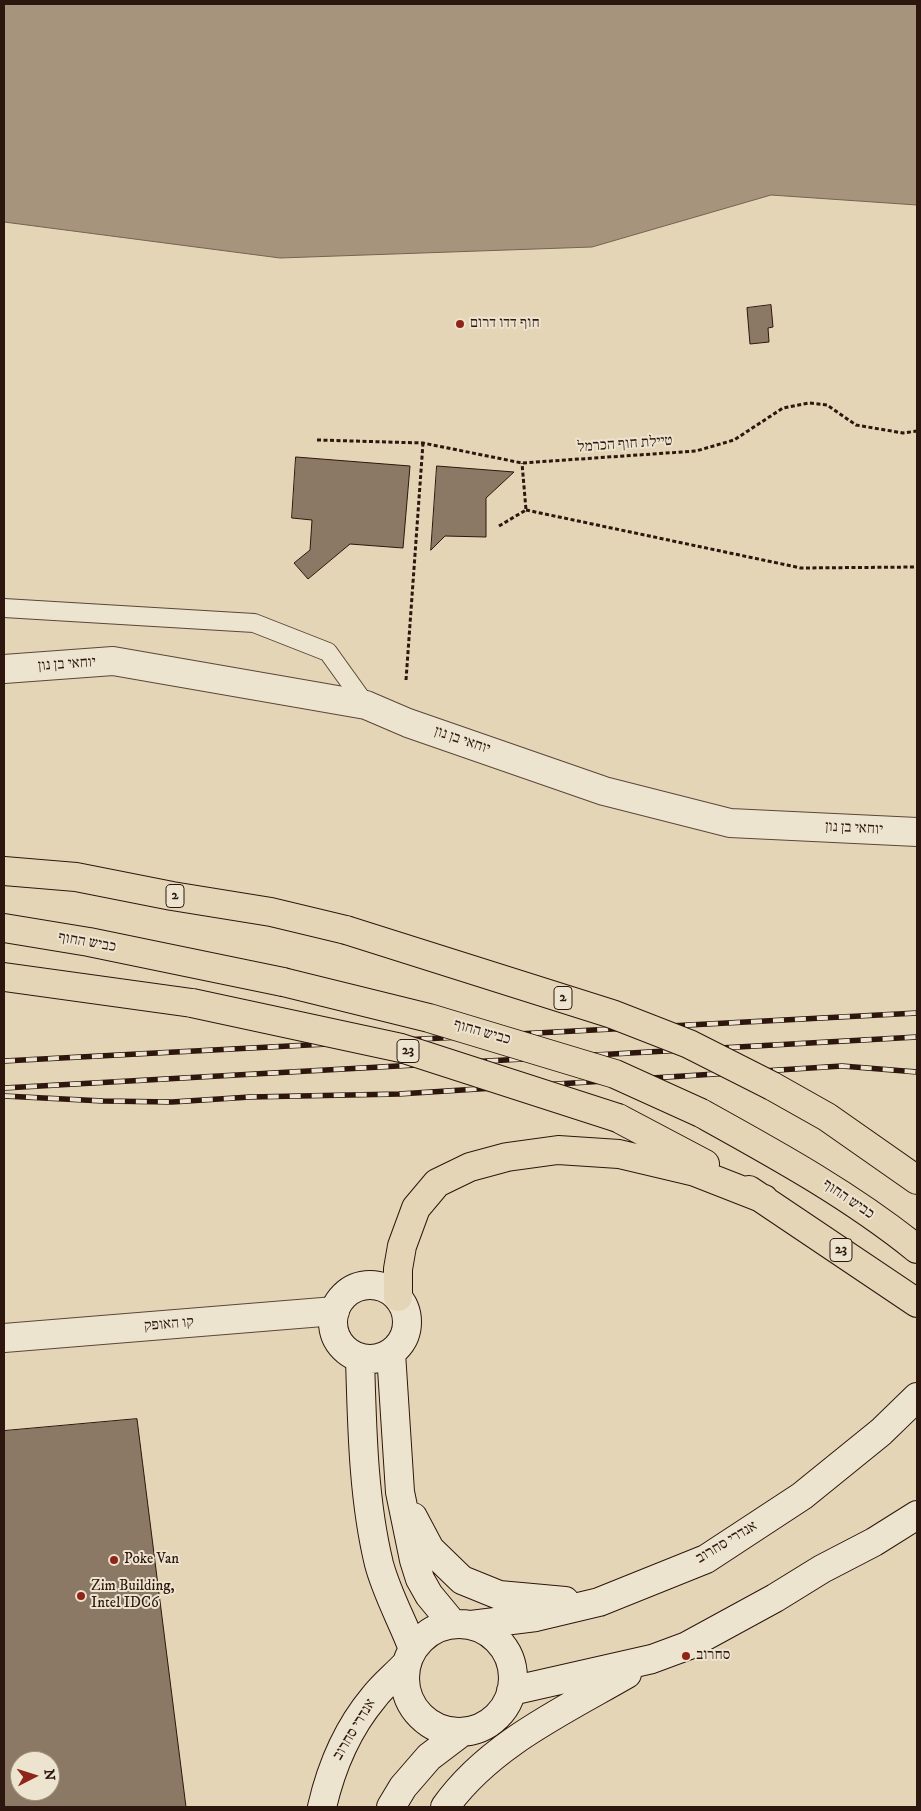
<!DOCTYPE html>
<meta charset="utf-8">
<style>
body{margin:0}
#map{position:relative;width:921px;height:1811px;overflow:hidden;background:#e4d5b7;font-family:"IM FELL DW Pica",serif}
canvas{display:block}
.frame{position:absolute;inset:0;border:5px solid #2d160d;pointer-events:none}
.north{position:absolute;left:10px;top:1751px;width:50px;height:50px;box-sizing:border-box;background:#ede4d0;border:1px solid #a09282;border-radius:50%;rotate:85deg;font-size:14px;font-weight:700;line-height:20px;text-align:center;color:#2d160d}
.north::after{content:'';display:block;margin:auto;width:18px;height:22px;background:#8f2418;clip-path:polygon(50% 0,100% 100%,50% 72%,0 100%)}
</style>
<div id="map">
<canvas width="921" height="1811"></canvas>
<div class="frame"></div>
<div class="north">N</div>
</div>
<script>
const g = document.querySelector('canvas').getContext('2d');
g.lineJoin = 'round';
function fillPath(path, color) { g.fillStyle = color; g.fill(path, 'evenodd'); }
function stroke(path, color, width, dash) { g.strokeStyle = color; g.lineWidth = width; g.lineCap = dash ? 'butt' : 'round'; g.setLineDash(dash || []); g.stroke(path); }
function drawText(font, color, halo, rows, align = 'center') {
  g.font = font + ' "IM FELL DW Pica","Frank Ruhl Libre",serif'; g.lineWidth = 4; g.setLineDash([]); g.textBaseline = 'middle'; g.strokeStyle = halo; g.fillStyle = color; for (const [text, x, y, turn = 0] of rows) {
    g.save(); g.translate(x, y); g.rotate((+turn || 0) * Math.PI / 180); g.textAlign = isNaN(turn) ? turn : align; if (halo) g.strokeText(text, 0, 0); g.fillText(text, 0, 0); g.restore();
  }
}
const water = new Path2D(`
 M4,4H917V205L771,195L592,247L280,258L4,222Z`);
fillPath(water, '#a6947d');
stroke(water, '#766250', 1);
const building = new Path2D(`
 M771,305L773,327L768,328L769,342L750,344L747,308Z
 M296,457L410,466L403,548L350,544L308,579L294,563L310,550L312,520L292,518Z
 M437,466L514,472L486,498V537L445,536L431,550Z
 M137,1419L186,1807H4V1431ZM20,1761H50V1791H20Z`);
fillPath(building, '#8c7965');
stroke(building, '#2d160d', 1);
const lane = new Path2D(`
 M4,608L254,623L328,652L366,705`);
const street = new Path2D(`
 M4,669L113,661L366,705L408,723L604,791L730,823L917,832
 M4,1338L335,1311`);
const secondary = new Path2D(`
 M333 1322a37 37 0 1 1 74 0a37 37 0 1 1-74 0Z
 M391,1353L400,1492L414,1560L420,1579L429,1595L453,1624
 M360,1358C362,1426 363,1498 379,1564C387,1594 402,1620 413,1649
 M413,1517L430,1549L462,1580L499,1595L565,1601
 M405 1678a54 54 0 1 1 108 0a54 54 0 1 1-108 0Z
 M471,1625L536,1617L599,1602L706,1559L802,1496L881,1432L917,1397
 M511,1691L652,1659L687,1646L775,1598L822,1569L874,1542L917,1515
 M322,1807C331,1768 348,1728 374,1697C383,1685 396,1675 406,1664
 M391,1807L403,1787L429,1757L462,1732
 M445,1807C489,1745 563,1711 627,1674`);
const highway = new Path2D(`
 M4,871L76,877L172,896L271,912L346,930
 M4,928L89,942L283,982
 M4,977L192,1003
 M772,1086L827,1117L917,1180
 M701,1113C775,1154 850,1195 917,1249
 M618,1118L705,1164
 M749,1190L917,1303
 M398,1297V1269L402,1246L416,1208L437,1183L470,1167L507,1157L558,1150L619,1154L695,1172L764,1199`);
stroke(lane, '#5b4638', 20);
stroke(street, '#5b4638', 30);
stroke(secondary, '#2d160d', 30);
stroke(highway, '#2d160d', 30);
stroke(new Path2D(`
 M317,440L423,443L522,463L696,451L734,440L783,408L809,403L827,405L856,425L903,433L917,431
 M526,510L801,568L917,567
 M499,526L526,510L522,463
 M406,680L423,443`), '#2d160d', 3, [4, 2.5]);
stroke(lane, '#ede4d0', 18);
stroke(street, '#ede4d0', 28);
stroke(secondary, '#ede4d0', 28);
stroke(highway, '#e4d5b7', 28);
const rail = new Path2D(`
 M4,1061L917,1013
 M4,1088L917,1037
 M4,1096L103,1101L172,1102L250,1097L399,1094L842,1066L917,1072`);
stroke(rail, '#2d160d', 5.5);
stroke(rail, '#ede4d0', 4, [11]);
const highwayBridge = new Path2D(`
 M346,930L612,1014L689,1044L772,1086
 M283,982L429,1018L615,1074L701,1113
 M192,1003L401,1048L618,1118`);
stroke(highwayBridge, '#2d160d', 30, []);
stroke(highwayBridge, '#e4d5b7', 28);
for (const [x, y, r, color] of [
 [460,324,5,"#8f2418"],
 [114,1560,5,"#8f2418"],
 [81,1596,5,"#8f2418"],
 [686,1656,5,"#8f2418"]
]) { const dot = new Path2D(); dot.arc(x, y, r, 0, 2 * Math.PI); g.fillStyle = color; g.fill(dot); stroke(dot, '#ede4d0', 2); }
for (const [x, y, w] of [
 [175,896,18],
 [563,998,18],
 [408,1051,22],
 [841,1250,22]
]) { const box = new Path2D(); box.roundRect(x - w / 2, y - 11.5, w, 23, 4); g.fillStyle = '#ede4d0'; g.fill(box); stroke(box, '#2d160d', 1); }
drawText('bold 14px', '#2d160d', null, [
 ["2",175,896],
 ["2",563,998],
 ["23",408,1051],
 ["23",841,1250]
]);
drawText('15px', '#2d160d', '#ede4d0', [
 ["חוף דדו דרום",470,324],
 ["Poke Van",124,1560],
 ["Zim Building,",91,1587],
 ["Intel IDC6",91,1604],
 ["סחרוב",696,1656]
], 'left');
drawText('15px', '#2d160d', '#ede4d0', [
 ["טיילת חוף הכרמל",625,445,-4],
 ["יוחאי בן נון",67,665,-4],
 ["יוחאי בן נון",462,741,19],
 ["יוחאי בן נון",854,829,3],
 ["כביש החוף",87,943,10],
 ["כביש החוף",482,1033,16],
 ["כביש החוף",848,1200,34],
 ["קו האופק",169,1325,-5],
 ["אנדרי סחרוב",727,1543,-31],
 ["אנדרי סחרוב",355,1730,-59]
]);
</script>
